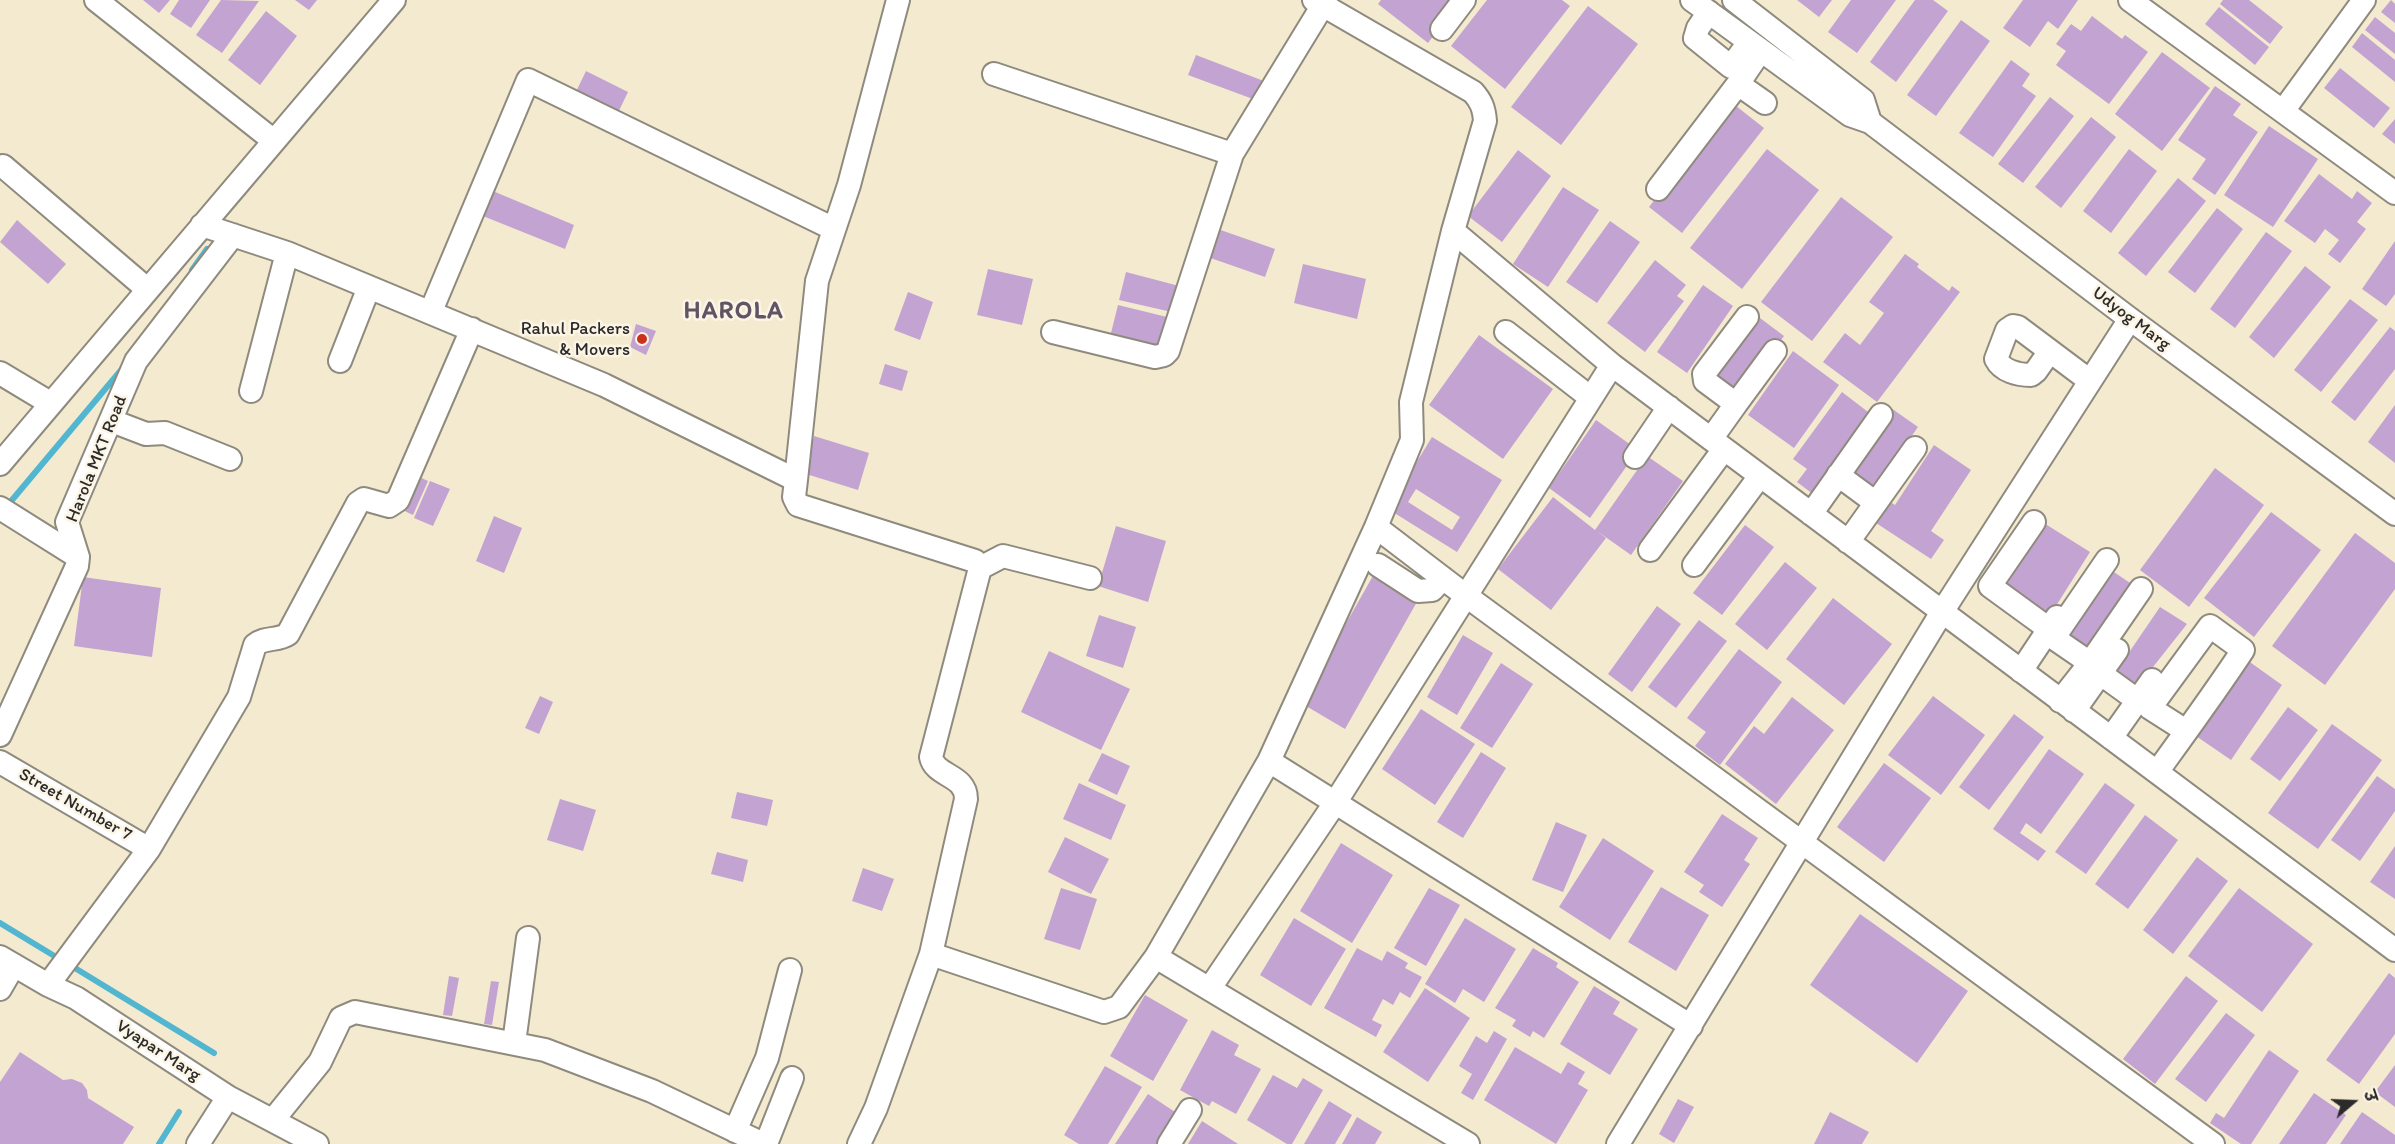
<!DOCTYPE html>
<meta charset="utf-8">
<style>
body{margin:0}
#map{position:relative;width:2395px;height:1144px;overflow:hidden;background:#f3ead0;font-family:Itim,"Playpen Sans Deva",sans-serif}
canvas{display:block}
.north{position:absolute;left:2323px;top:1072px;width:60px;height:60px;-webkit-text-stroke:4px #fcf5e5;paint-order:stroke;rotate:71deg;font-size:16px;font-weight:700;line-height:24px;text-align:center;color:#2b2b2b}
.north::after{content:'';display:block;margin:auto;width:21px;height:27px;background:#2b2b2b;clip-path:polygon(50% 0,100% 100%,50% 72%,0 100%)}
</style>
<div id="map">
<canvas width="2395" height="1144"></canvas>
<div class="north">उ</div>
</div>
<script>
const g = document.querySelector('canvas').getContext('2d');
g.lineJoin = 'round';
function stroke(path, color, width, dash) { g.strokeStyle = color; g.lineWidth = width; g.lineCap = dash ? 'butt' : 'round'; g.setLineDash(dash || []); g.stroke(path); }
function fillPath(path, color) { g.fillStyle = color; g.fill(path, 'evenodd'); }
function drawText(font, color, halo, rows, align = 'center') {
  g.font = font + ' Itim,sans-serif'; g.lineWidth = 5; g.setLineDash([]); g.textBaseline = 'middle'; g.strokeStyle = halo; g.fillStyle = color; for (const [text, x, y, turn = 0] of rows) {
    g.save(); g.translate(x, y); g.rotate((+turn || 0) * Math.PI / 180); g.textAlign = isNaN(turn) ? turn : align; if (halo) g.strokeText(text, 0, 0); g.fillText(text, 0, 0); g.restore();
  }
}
stroke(new Path2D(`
 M192,270L207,249
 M7,506L122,369
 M0,923L61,960
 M70,965L214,1053
 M159,1144L179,1112`), '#52b6d1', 6);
fillPath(new Path2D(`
 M143,0H170L159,13Z
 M179,0H210L191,28L170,14Z
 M221,0L259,1L222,53L196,35Z
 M295,0H317L309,10Z
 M1381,0H1460L1428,43L1378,4Z
 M1487,0H1562L1570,6L1505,89L1451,46Z
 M1797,0H1832L1819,17Z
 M1851,0H1896L1857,53L1828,32Z
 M1915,0H1933L1948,11L1896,82L1870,62Z
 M2023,0H2078L2058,29L2048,21L2030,47L2003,28Z
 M2223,0H2249L2283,27L2270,44L2220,4Z
 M2391,0L2395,4V23L2381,12Z
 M1588,6L1638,44L1561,145L1511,107Z
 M2219,7L2269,47L2255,65L2205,24Z
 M266,11L297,36L260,85L228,60Z
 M2092,16L2122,39L2125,35L2148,52L2109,104L2056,65L2066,51L2056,44L2071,24L2081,31Z
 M2375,17L2395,33V54L2365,30Z
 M1961,20L1990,41L1936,116L1907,95Z
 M2362,33L2395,60V82L2352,47Z
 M2162,52L2210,88L2162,151L2115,114Z
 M1196,55L1269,83L1261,102L1188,75Z
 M2011,60L2030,74L2022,86L2036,96L1993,157L1959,133Z
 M2340,68L2390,108L2374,128L2324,88Z
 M586,71L628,92L615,119L573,98Z
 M2215,86L2241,104L2233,115L2258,132L2215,195L2192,179L2206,159L2178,140Z
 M2050,97L2074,116L2023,183L1998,164Z
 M1731,102L1764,128L1682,233L1649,207Z
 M2091,117L2116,137L2061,208L2035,187Z
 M2395,119V144L2382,134Z
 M2269,126L2318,159L2273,227L2224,195Z
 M1767,149L1819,190L1742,289L1690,248Z
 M2129,149L2157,171L2111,233L2083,211Z
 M1518,150L1551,176L1502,242L1468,216Z
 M2319,174L2352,199L2357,191L2372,203L2357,222L2366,229L2340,263L2328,254L2339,240L2325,229L2315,243L2284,221Z
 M2178,178L2206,201L2146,276L2118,253Z
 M1563,187L1599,210L1548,287L1513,264Z
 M488,189L574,225L565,249L478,214Z
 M1841,197L1893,237L1812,341L1761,302Z
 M2217,208L2243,229L2195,293L2168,272Z
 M17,220L66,264L48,284L0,242Z
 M1610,221L1640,242L1597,303L1566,282Z
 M1212,227L1275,249L1265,277L1202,255Z
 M2266,232L2292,251L2235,328L2210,309Z
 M2395,241V294L2386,306L2362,289Z
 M1905,254L1919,264L1917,267L1949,291L1952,286L1960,292L1877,402L1823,362L1845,333L1860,345L1884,313L1869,302Z
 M1655,260L1686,285L1677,296L1684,301L1645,352L1607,323Z
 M1303,264L1366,279L1357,319L1294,303Z
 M2305,266L2331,287L2274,358L2249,337Z
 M988,269L1033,279L1022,325L977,315Z
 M1126,272L1183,287L1176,313L1119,300Z
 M1703,285L1733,306L1687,373L1657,352Z
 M908,292L933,302L920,340L894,330Z
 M2350,299L2378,320L2321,392L2294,370Z
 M1118,305L1171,318L1162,354L1109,341Z
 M1756,315L1784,336L1737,399L1709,378Z
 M636,324L656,331L646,355L630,347Z
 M2390,327L2395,331V369L2355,421L2331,402Z
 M1479,335L1553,389L1503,459L1429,405Z
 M1793,351L1839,385L1794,448L1748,415Z
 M885,364L908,371L902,391L879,384Z
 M1842,392L1872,415L1813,494L1797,482L1807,469L1793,459Z
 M2395,405V463L2368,442Z
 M1891,408L1918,427L1874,490L1848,471Z
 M1596,420L1638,450L1590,518L1549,488Z
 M814,436L869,453L858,490L803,473Z
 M1432,437L1502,480L1457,552L1388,509ZM1416,489L1460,517L1452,530L1408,502Z
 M1934,445L1971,470L1931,531L1944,540L1931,559L1873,521L1887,500L1895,505Z
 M1647,456L1683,481L1631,555L1597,531L1606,538L1551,610L1498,569L1553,497L1595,530Z
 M2215,468L2264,505L2189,607L2140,570Z
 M411,473L428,481L413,515L396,507Z
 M430,481L450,489L433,526L414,518Z
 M2271,512L2321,550L2254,637L2204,598Z
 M494,516L522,528L504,573L476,561Z
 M2039,520L2090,552L2049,617L1998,581Z
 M1745,525L1774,547L1722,615L1693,593Z
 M1116,526L1166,541L1148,602L1098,586Z
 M2355,533L2395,563V589L2325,685L2272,646Z
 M1785,562L1817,588L1767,650L1735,624Z
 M2105,566L2136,587L2091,654L2060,633Z
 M1374,574L1418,600L1345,729L1301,703Z
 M83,577L161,588L152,657L74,646Z
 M1833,598L1892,644L1844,705L1786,659Z
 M1657,606L1681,624L1632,692L1608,674Z
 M2160,607L2187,624L2138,686L2117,670Z
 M1099,615L1136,627L1123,668L1086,656Z
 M1699,620L1727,641L1676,708L1648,687Z
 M1463,635L1493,653L1457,715L1427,697Z
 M1739,649L1782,682L1720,765L1695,746L1706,732L1687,718Z
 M1049,651L1130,689L1101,750L1021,712Z
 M2247,660L2282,685L2231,760L2196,736Z
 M1501,663L1533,684L1492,748L1460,728Z
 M540,696L553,702L539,734L525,728Z
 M1933,696L1985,735L1941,795L1888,755Z
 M1792,697L1834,730L1776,804L1725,764L1754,726L1764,734Z
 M2288,707L2318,730L2280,781L2250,759Z
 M1421,709L1475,744L1435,805L1382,769Z
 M2014,714L2044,737L1989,810L1959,787Z
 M2332,724L2382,760L2318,849L2268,813Z
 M2049,749L2084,774L2041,834L2026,823L2020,833L2046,851L2038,861L1993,829Z
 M1481,752L1506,768L1463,838L1437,822Z
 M1102,753L1130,766L1117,795L1088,781Z
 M1884,763L1931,798L1884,862L1837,827Z
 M2377,776L2395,789V811L2360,861L2331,840Z
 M1079,783L1126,805L1111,840L1063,819Z
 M2105,783L2135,805L2086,874L2055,852Z
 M737,792L773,800L767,826L731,818Z
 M560,799L596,810L583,851L547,840Z
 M1722,814L1758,838L1744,860L1750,864L1722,907L1699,892L1704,885L1684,872Z
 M2145,815L2178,840L2128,909L2095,884Z
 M1556,822L1587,835L1563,892L1532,880Z
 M1065,837L1109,859L1091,894L1048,872Z
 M1603,838L1654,871L1610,940L1559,907Z
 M1341,843L1393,875L1352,943L1300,911Z
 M2395,846V899L2370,882Z
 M717,852L748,860L743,882L711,874Z
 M2197,857L2228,881L2173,954L2143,930Z
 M863,868L894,879L882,911L852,901Z
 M1661,887L1709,915L1676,971L1628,942Z
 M1061,888L1097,899L1080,950L1044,939Z
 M1429,888L1460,905L1426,966L1394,948Z
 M2239,888L2313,944L2262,1012L2188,956Z
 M1860,914L1968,991L1917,1063L1810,985Z
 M1294,918L1346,949L1311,1006L1260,975Z
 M1465,918L1516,949L1484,1002L1463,989L1455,1003L1425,984Z
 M1357,948L1382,961L1387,951L1408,963L1405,968L1422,977L1410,998L1400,992L1393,1005L1383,999L1372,1020L1382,1025L1376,1037L1324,1008Z
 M1533,948L1558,963L1556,967L1579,982L1544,1038L1533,1031L1530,1037L1512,1026L1516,1020L1495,1008Z
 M2389,973L2395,978V1034L2359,1084L2326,1060Z
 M449,976L459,978L452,1016L443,1015Z
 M2186,976L2218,1001L2155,1084L2123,1059Z
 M491,981L499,982L492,1025L484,1024Z
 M1594,986L1620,1002L1613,1014L1638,1029L1610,1075L1560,1044Z
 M1425,988L1470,1018L1428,1082L1383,1052Z
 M1145,995L1188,1020L1153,1081L1110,1056Z
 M2226,1013L2255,1035L2206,1102L2175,1079Z
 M1212,1030L1239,1045L1234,1055L1261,1069L1236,1114L1212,1101L1209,1106L1180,1090Z
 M1494,1031L1507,1039L1473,1100L1461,1093L1472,1074L1459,1066L1476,1036L1487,1043Z
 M1515,1047L1561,1074L1568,1062L1585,1072L1578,1084L1588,1090L1556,1144L1484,1100Z
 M2269,1050L2299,1071L2251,1144H2241L2210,1123L2216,1113L2224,1118Z
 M20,1052L63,1080L72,1079L82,1083L87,1090L88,1098L134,1127L123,1144H0V1082Z
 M2395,1065V1107L2375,1092Z
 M1105,1066L1142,1087L1108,1144H1079L1064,1135Z
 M1273,1075L1297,1088L1303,1078L1323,1090L1292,1144H1287L1247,1120Z
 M2314,1093L2346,1115L2326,1144H2279Z
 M1148,1094L1178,1114L1158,1144H1115Z
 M1678,1099L1694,1107L1674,1143L1659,1134Z
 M1329,1101L1352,1115L1335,1144H1304Z
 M1830,1112L1869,1132L1862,1144H1814Z
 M2362,1112L2395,1135V1144H2340Z
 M1357,1117L1382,1132L1375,1144H1342Z
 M1202,1121L1238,1144H1188Z`), '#c3a3d2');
const minor = new Path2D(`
 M96,0L274,141
 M1314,0L1473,92C1481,101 1484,108 1485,121L1453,231
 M1692,0L1850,115L1870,122L2130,319L2395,514
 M1734,0L1863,100L1870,122
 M2130,0L2395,193
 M1709,12L1698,28L1695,38L1731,67L1749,42
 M1442,29L1464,0
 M994,74L1232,154
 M1738,84L1765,103
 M2283,111L2364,0
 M3,166L147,289
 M1658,189L1738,84L1761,50
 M202,225L287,253L604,385L796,480L817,281L849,185L898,0
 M431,311L528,80L834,229
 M1053,332L1155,357L1164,355L1168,351L1232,154L1326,0
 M1506,332L1591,398
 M2050,351L2036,371L2031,375C2018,375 2002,371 1996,359L2007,330L2013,326L2018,327L2090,381
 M340,361L369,287
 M0,373L50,403
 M251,391L287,253
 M1736,404L1775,351
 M112,421L146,434L165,433L230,459
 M1711,439L1736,404L1705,381L1704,374L1747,317
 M1635,457L1669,407
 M0,464L394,0
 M1838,475L1876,503
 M796,480L794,497L798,505L975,561L980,568L931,757C935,777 966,774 966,799L931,954L876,1108L859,1144
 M0,508L78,557
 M1811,514L1881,415
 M2034,522L1990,586L2049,629
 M1376,527L1465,595L2213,1144
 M1848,542L1915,448
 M1650,550L1724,449
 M2107,560L2055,636L2058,641L2090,663L2141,589
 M1378,565L1418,591L1432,590L1443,578
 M1694,565L1760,476
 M980,568L1003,556L1090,578
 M2021,671L2057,617
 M2101,674L2137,700
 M2060,701L2090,663
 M2074,711L2117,650
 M0,735L77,566L78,557L67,522L136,361L233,235
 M2111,738L2152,680
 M1269,761L1691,1026
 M0,762L149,849
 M2157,772C2186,732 2216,691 2243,650L2210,626L2150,708L2186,731
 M931,954L1104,1012L1119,1007L1156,957L1269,761L1376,527L1412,440L1411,402L1453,231L1612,365L2395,950
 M0,957L48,985L76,998L228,1097L317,1144
 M1156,957L1468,1144
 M48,985L149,849L239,697L255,645C264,637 278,641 288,634L358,503L364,499L389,506L398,500L472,329
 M1210,988L1335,803L1612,365
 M0,989L14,965
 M514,1043L528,938
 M273,1120L320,1062L341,1018L355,1012L545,1050L652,1091L763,1144
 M735,1131L767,1058L790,970
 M198,1144L228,1097
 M766,1144L792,1078
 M1169,1144L1190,1110
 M1618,1144L1942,612L2130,319`);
stroke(minor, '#8f8a7e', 26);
stroke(minor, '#fff', 22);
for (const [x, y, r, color] of [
 [642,339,6,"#c8321e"]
]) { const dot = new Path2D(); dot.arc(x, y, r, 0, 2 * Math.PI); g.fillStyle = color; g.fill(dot); stroke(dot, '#fcf5e5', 2); }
drawText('18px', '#2b2b2b', '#fcf5e5', [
 ["Udyog Marg",2131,319,37],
 ["Harola MKT Road",97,459,-68],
 ["Street Number 7",75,805,30],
 ["Vyapar Marg",158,1051,33]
]);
drawText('18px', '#2b2b2b', '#fcf5e5', [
 ["Rahul Packers",630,329],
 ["& Movers",630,350]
], 'right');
g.letterSpacing = '1.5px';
drawText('bold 24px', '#605565', '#fcf5e5', [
 ["HAROLA",734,312]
]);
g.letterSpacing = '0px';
</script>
